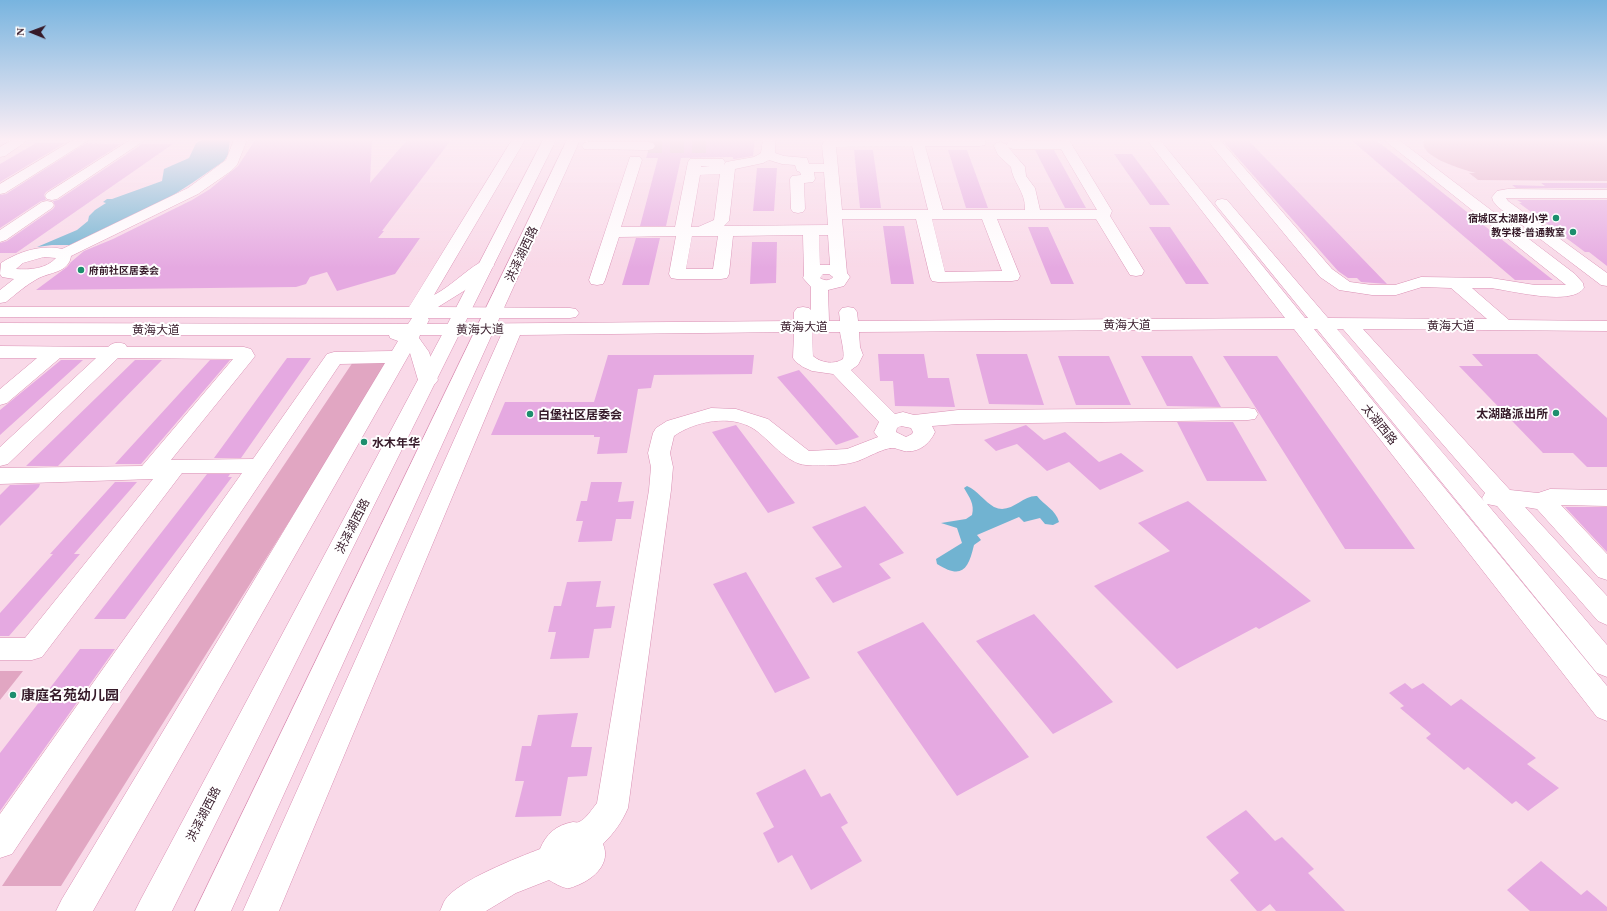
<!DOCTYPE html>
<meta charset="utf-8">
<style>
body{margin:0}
#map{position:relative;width:1607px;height:911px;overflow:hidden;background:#f9d9e8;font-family:Georgia,serif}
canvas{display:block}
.north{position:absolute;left:12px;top:12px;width:40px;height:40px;-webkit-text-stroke:3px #fff;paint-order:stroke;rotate:271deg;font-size:11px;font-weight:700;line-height:16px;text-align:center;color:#361a29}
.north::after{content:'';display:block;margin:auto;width:14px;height:18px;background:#361a29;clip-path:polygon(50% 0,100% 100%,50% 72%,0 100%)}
</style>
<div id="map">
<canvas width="1607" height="911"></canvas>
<div class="north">N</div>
</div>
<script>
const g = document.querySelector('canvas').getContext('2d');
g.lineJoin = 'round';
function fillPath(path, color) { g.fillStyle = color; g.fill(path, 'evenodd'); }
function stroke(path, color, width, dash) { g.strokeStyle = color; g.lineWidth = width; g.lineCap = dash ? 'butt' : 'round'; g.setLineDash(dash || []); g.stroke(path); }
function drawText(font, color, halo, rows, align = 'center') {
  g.font = font + ' Georgia,"Noto Sans SC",serif'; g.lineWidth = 4; g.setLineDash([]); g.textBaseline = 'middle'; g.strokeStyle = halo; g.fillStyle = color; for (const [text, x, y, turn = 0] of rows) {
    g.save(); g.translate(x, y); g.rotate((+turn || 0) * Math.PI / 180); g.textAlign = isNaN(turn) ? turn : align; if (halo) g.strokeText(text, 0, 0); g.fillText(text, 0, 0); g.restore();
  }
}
fillPath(new Path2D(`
 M1424,140H1607V181L1478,180L1469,173H1476C1465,170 1417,157 1424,140Z
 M353,362H389L61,886H2Z
 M0,671H23L0,700Z`), '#e1a6c2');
fillPath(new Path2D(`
 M201,140H230L228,155L224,161L192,183L172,196L70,245H52L37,247L77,230L88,221L89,216L95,210L106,203L103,202L107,199H112L162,181L164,169L189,158L196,143Z
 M967,486C978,491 984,501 994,507C1011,515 1022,495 1037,496C1044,505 1056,510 1059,522L1053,525L1045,524L1040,518L1024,522L1019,517L977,535L981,540L974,545C968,571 961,579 937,564L936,559L962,543L957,528L941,523L966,519L972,515C975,504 969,497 964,488Z`), '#71b3d1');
fillPath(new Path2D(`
 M255,140H372L370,183L407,140H451L382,231H384L378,238H420L395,274L337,291L327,272L310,277L306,284L296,287L36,290L67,267L71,262L84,251L113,239L192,200L210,189L238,166Z
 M651,140H755L753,156L735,159H733V157L681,158L666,226H640L658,158H646L648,151L653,150L656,147L654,142Z
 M1222,140H1248L1387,284L1361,282L1357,278H1348L1338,271Z
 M1351,140H1376L1553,280H1515Z
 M36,143H65L0,182V164Z
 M86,143L121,144L46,192L44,195L46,200L41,201L0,228V195L6,194Z
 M142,144H173L16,253H0V243L7,241L53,209L55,206L53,201L58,200Z
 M854,150H873L881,208H860Z
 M948,150H967L988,208H966Z
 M1035,150H1054L1086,208H1065Z
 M1114,154H1132L1170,205H1150Z
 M757,168H777L774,211H753Z
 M1541,183H1607V188H1516L1512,185L1545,186Z
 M1517,200H1607V266L1589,252H1585L1519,203H1522Z
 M883,226H904L914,284H891Z
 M1028,227H1048L1074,284H1051Z
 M1149,227H1170L1209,284H1186Z
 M636,238H660L649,285H622Z
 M752,242H777L776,283L750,284Z
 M878,354H924L928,378H949L955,407L895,406L893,381H880Z
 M976,354H1027L1044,405L989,404Z
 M1472,354H1537L1607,418V467H1587L1573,453H1543L1459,366H1483Z
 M608,355H754L752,374L654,375L651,388L638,389L627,453L597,454L600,437H594V435H491L505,402H594Z
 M1058,356H1109L1131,405H1076Z
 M1141,356H1192L1221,407L1167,406Z
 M1223,356H1277L1415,549H1345Z
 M287,358H311L241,458H214Z
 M61,360H83L0,435V410Z
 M135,360H162L58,466H26Z
 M210,360H230L141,464H115Z
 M799,370L859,437L836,445L777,377Z
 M1177,422H1233L1267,481H1207Z
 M736,425L795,503L768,513L712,432Z
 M1026,425L1044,440L1065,432L1099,462L1121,453L1144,471L1100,490L1069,462L1047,471L1017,444L996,451L984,440Z
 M207,474H230L228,477H232L125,619H94Z
 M115,482H137L74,554H80L9,636H0V613L53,554H50Z
 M591,482H622L618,502L634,501L631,519H616L612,541L578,542L583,521H576L581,501H587Z
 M40,484L39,487L0,526V495L10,485Z
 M1188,501L1311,601L1259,629L1256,627L1177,669L1094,586L1170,551L1138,523Z
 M865,506L904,553L879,564L891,578L833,603L815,578L842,567L812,527Z
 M1565,507H1607V552Z
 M746,572L810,678L775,693L713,584Z
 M601,581L596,607L615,606L611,628L594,629L589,658L550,659L556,632H548L554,606H561L567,582Z
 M1034,614L1113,702L1053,734L976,641Z
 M923,622L1029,757L957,796L857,652Z
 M80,649H115L0,811V753Z
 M1405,683L1412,689L1423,683L1451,706L1461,699L1536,758L1527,764L1559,788L1528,811L1516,801L1512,804L1468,767L1464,770L1426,738L1431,734L1400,708L1404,706L1389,693Z
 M578,713L571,747H592L587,776L568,777L561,816L515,817L524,781H515L522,746H531L538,715Z
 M805,769L821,797L830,793L848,823L841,827L862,861L811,890L792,855L778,863L763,833L774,827L756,793Z
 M1246,810L1275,841L1282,837L1314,869L1308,873L1345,911H1276L1270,904L1261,911H1257L1230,880L1239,873L1206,837Z
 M1541,861L1581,895L1587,890L1607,907V911H1530L1507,890Z`), '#e5a9e1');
stroke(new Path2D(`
 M648,146H708`), '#d2b3c2', 14, [14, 8]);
const minor = new Path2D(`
 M12,140H28L5,156L0,157V147Z
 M73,140H89L5,193L0,194V184Z
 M130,140H145L57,199L52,200L47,199L45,196L47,193Z
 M234,140H247L237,165L231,171L198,194L71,256C69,273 49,272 37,279C26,285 16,294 6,302L0,303V290L14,279L2,277L0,274L1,263C18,252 41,244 62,249L188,188L226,160ZM44,257L56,258C46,269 30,270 16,269L23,263Z
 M512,140H525L434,295C451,286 464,272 479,263C484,261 487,261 492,262L494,266L467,289L438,307L570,308L576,309L579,313L576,317L570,318H428L429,320L427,324L794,321V312L797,308L803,307L809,308L811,310V287L803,278L804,275L803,235L733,236L729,274L727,278L721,279H677L671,278L669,274L676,236L619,237L605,280L603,284L597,285L591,284L589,280L630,157H640L642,160L621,227H675L688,162L690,159H723L725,162L724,165L726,162L754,157L761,153L763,140H775V153L784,156L807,158L809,164H824L822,146L824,140H985L986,142L985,145L980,146H925L943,210H1025C1026,192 1013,183 1011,167L998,155L994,146L996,143L1001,142L1007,145L1008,142L1013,141L1069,140L1112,211L1110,216L1144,271L1142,275L1136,276L1130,275L1096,219H997L1020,276L1018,280L1012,281L938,282L932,281L930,277L916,219H842L847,273L850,277L844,286L828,290L829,321H840L839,312L842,308L848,307L854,308L857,312L858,321L1285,318L1147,140H1160L1305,318H1308L1217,206L1215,203L1217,200L1222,199L1227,200L1328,318L1487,319L1451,288L1422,287L1396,295H1372L1339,290L1320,277L1207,140H1220L1332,269L1350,282L1372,285H1395L1421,277L1491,278L1535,285H1566L1384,140H1399L1575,274L1583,283L1584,288C1571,307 1510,290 1490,288C1484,288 1478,288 1472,288L1509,320L1607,321V331L1363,329L1510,490L1538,493L1550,489L1607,490V506L1561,505L1607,554V580L1598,577L1537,509L1525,507L1607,596V625L1598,621L1497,506L1487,504L1607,645V677L1597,673L1317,329H1314L1607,686V721L1597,717L1294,329L859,332L860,347L863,355L858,365L851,370L895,414L903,412L914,415L958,410L1248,408L1255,409L1258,414L1255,419L1248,420L958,424L932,426L935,432C929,445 918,453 904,451C900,450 896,448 892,448C884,448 866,458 858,461C843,466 822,466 806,465C787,464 769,439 754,429C731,414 695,421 674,436L670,453L673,467L671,490L628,808C622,822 614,833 603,844C611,863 595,878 578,885C575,886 570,889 566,888C561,887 554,883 549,880L516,893L486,911H440C442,907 443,903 445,900C457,881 519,857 540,849C546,834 556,825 573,822C575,822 577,823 579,822C586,819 592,809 597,803L649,490L651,467L648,453L653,433L656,428L667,421L711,408L736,409L768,419L809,451L847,449L878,437L874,432L879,422L833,374L812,371L803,367L796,362L793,358L794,332L520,335L279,911H243L501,335H420L419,338L429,352L438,380L435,384L428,386L421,384L418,380L410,353L93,911H56L62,899L385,363L340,364L12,854L0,858V814L242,473H182L42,657L32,660H0V638H25L153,479L0,484V468L142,466L233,359L118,358L8,464L0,466V447L96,358H60L7,403L0,405V389L37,358H0V346L108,347C113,342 118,342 125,344L127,347H244L251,349L255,356L252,360L171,460L253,459L327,354L334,352L392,351L398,341L390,338L389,335H0V323L408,324L412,318L0,317V307H409ZM912,146L928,210H842L836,147ZM1008,147L1013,149H1061L1097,210H1040L1035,188L1026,176L1025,167ZM769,160L782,164L795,165L797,171L800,172L801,175L792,176L790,179L791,209L793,212L798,213L803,212L805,209L804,183L813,182L815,179L814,172H824L828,225L724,226L729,221L735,169L763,163ZM701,166H710L701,167ZM720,174L714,220L698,227H691L700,175ZM932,219H982L1002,271L945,272ZM819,235H828L830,265H820ZM692,236H718L713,269H686ZM823,274H829L833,277C830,281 824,281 820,278ZM1337,329H1343L1485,493L1482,498L1484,501ZM812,332H840C841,339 845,353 843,359C834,365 821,363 813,356ZM901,426L911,428L913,432L912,434L906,437L896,432L897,428Z
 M589,142H648L653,143L655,146L653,149L648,150L584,149L582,146L584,143Z
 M1508,189L1607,190V198H1506L1508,201L1607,273V286L1601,285L1498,207L1493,201L1492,197L1497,191Z
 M47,201L52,202L54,205L52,208L6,240L0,242V230L42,202Z`);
const major = new Path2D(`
 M543,140H556L172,911H135L141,899L445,329Z
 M567,140H580L231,911H195Z`);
stroke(minor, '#d98fb3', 1);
stroke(major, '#d98fb3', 1);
fillPath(minor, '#fff');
fillPath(major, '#fff');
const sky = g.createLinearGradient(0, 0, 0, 268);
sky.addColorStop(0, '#78b4df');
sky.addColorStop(0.52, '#fceef5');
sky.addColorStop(1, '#fceef500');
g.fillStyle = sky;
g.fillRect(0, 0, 1607, 268);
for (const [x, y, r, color] of [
 [1556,218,4,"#1d8e6e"],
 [1573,232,4,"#1d8e6e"],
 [81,270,4,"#1d8e6e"],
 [1556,413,4,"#1d8e6e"],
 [530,414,4,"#1d8e6e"],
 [364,442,4,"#1d8e6e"],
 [13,695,4,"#1d8e6e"]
]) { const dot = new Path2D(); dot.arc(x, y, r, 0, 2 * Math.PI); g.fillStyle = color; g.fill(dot); stroke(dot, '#fff', 1.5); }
drawText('bold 10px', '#361a29', '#fff', [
 ["宿城区太湖路小学",1548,218],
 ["教学楼-普通教室",1565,232],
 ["府前社区居委会",89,270,"left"]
], 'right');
drawText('12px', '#361a29', '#fff', [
 ["洪泽湖西路",521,254,-65],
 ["黄海大道",1127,324],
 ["黄海大道",1451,325],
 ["黄海大道",804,326],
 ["黄海大道",156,329],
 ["黄海大道",480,329,-1],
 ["太湖西路",1380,424,51],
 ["洪泽湖西路",352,526,-63],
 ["洪泽湖西路",203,814,-63]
]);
drawText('bold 12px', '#361a29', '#fff', [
 ["太湖路派出所",1548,413,"right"],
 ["白堡社区居委会",538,414],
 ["水木年华",372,442]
], 'left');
drawText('bold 14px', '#361a29', '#fff', [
 ["康庭名苑幼儿园",21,695]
], 'left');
</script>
